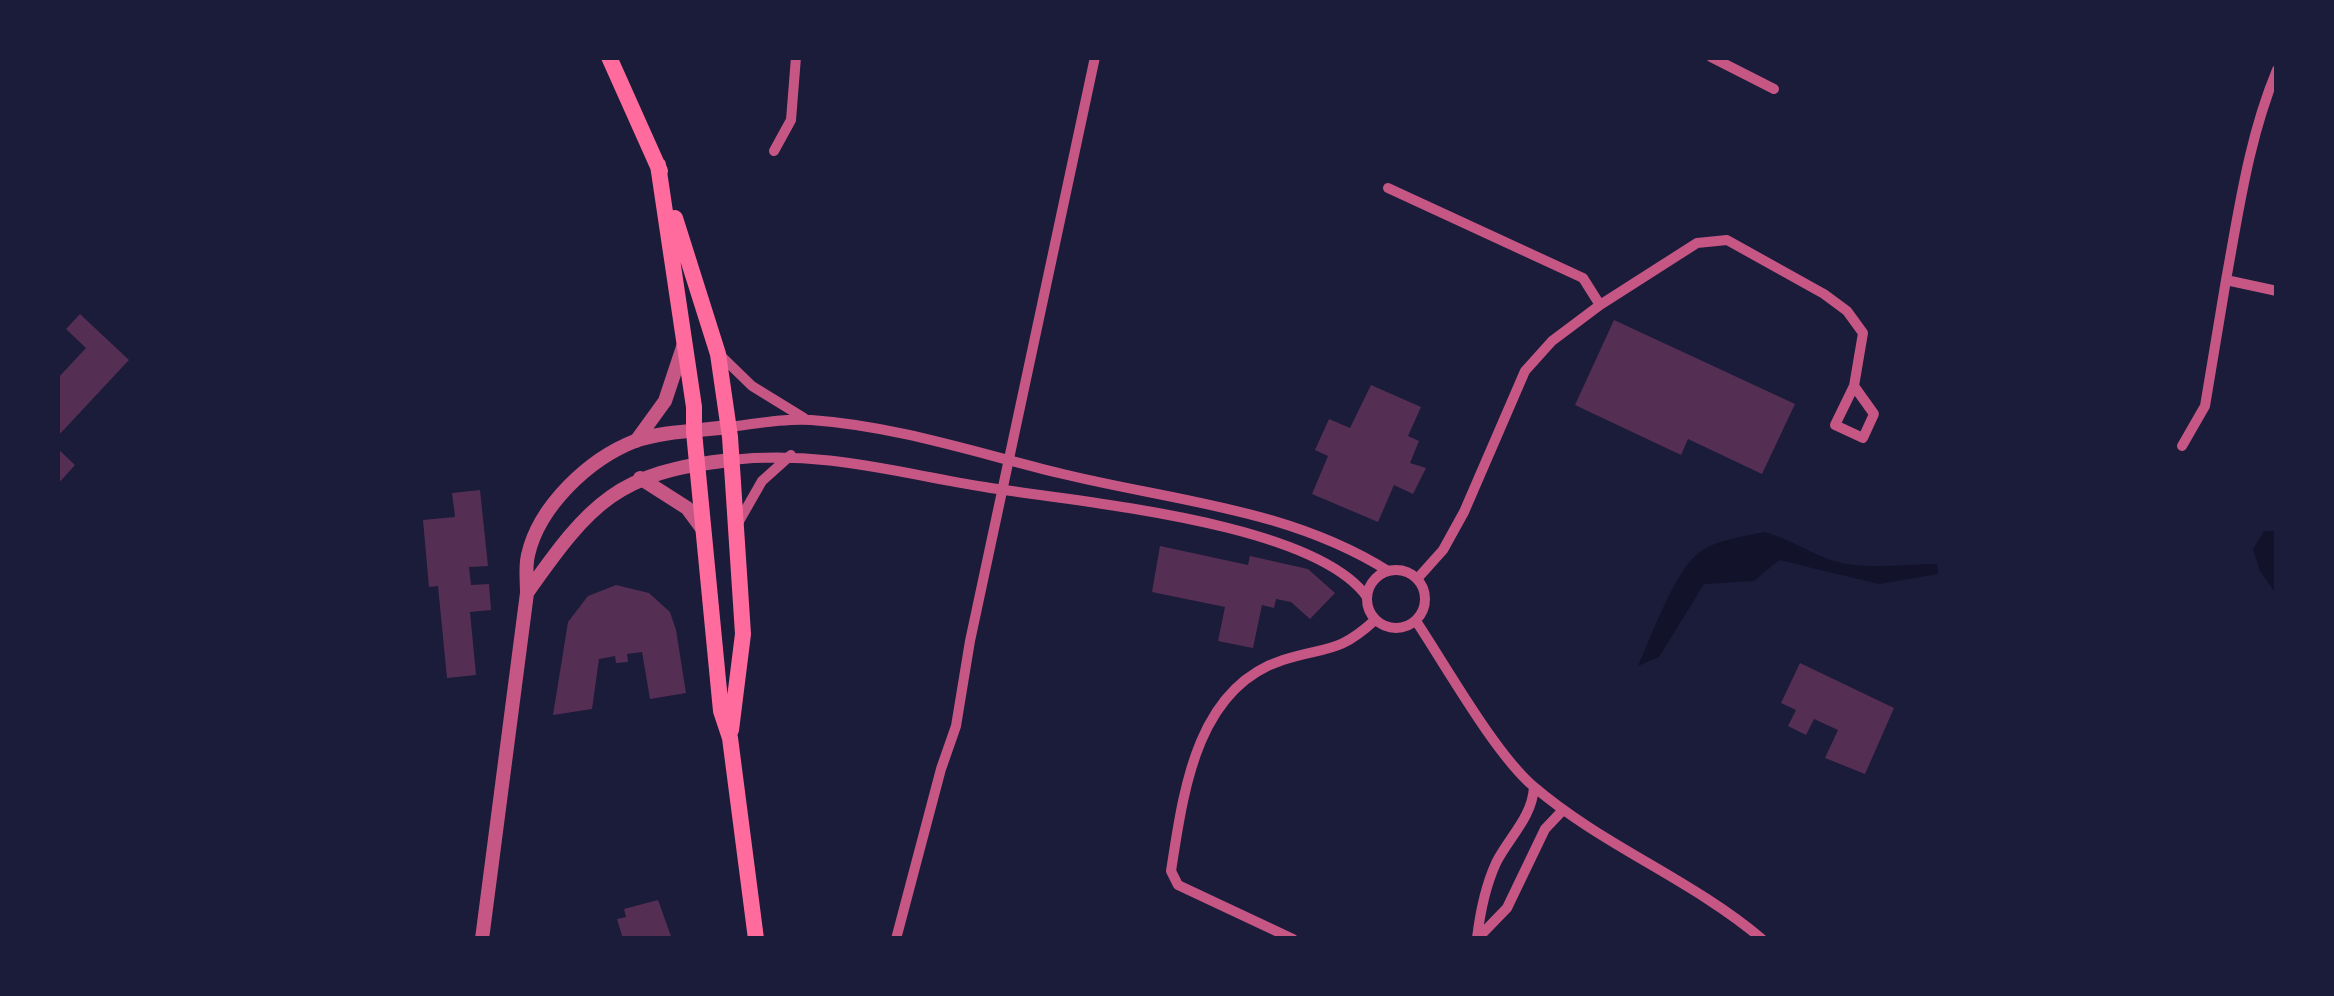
<!DOCTYPE html>
<style>
body{margin:0}
#map{position:relative;width:2334px;height:996px;overflow:hidden;background:#1b1b3a;font-family:"DM Sans",sans-serif}
canvas{display:block}
.frame{position:absolute;inset:0;border:60px solid #1b1b3a;pointer-events:none}
</style>
<div id="map">
<canvas width="2334" height="996"></canvas>
<div class="frame"></div>
</div>
<script>
const g = document.querySelector('canvas').getContext('2d');
g.lineJoin = 'round';
function fillPath(path, color) { g.fillStyle = color; g.fill(path, 'evenodd'); }
function stroke(path, color, width, dash) { g.strokeStyle = color; g.lineWidth = width; g.lineCap = dash ? 'butt' : 'round'; g.setLineDash(dash || []); g.stroke(path); }
fillPath(new Path2D(`
 M2264,531H2277V595L2260,571L2253,549Z
 M1764,532C1788,538 1806,551 1828,559C1860,571 1903,564 1937,564L1938,574L1879,584L1779,560L1754,581L1704,584L1659,657L1638,666C1651,637 1672,579 1694,557C1710,540 1743,537 1764,532Z`), '#12122b');
fillPath(new Path2D(`
 M80,314L129,360L57,437V379L86,348L66,329Z
 M1614,320L1795,404L1762,474L1688,439L1681,455L1575,405Z
 M1371,385L1421,407L1408,436L1419,441L1410,463L1426,468L1413,494L1394,485L1378,522L1312,494L1328,456L1315,450L1329,419L1350,428Z
 M57,448L75,465L57,485Z
 M480,490L488,566L469,567L471,585L489,584L491,610L470,612L476,675L447,678L438,586L429,587L423,520L455,517L452,493Z
 M1160,546L1248,565L1250,556L1308,569L1335,593L1310,619L1291,602L1276,599L1274,608L1262,605L1253,648L1218,641L1225,607L1152,592Z
 M616,585L649,593L670,612L676,630L686,693L650,699L642,652L627,654L628,662L616,663L615,656L599,659L592,709L553,715L568,622L588,596Z
 M1800,663L1894,708L1865,774L1825,758L1838,730L1814,719L1806,735L1788,726L1796,710L1781,703Z
 M658,900L672,939H623L617,919L626,917L624,909Z`), '#542f53');
stroke(new Path2D(`
 M1711,57L1774,89
 M774,151L791,120L796,57
 M1388,188L1583,278L1600,305
 M2226,280C2239,209 2249,137 2277,70
 M719,354L752,386L804,418
 M728,427C755,424 784,418 811,420C897,426 980,454 1063,474C1174,501 1290,509 1388,571
 M2182,446L2205,406L2226,280L2277,291
 M731,460C823,450 897,473 985,487C1075,502 1313,521 1367,597
 M738,523L762,481L791,455
 M1367 599a29 29 0 1 1 58 0a29 29 0 1 1-58 0Z
 M1417,579L1443,550L1464,512L1525,371L1552,341L1600,305L1697,243L1727,240L1824,294L1847,311L1863,333L1854,386L1835,425L1863,438L1874,414L1854,386
 M1416,621C1446,666 1494,752 1533,786C1603,846 1691,879 1762,939
 M1477,938C1480,913 1485,887 1496,863C1509,837 1532,818 1534,787
 M896,939L941,769L956,726L970,641L1095,57
 M1293,939L1178,885L1171,871C1183,795 1195,688 1283,660C1327,646 1338,654 1375,620
 M1477,939L1507,908L1545,829L1563,810`), '#c65784', 10);
stroke(new Path2D(`
 M636,441L665,401L684,344
 M640,478L687,508L704,531
 M527,593C591,502 618,472 731,460
 M482,939L527,593C527,581 525,567 528,555C539,506 589,459 635,441C664,431 698,431 728,427`), '#c65784', 14);
stroke(new Path2D(`
 M609,57L660,171
 M658,165L694,407V432L721,711L730,738L756,939
 M675,218L718,354L730,437L743,634L731,730`), '#ff6b9d', 16);
</script>
